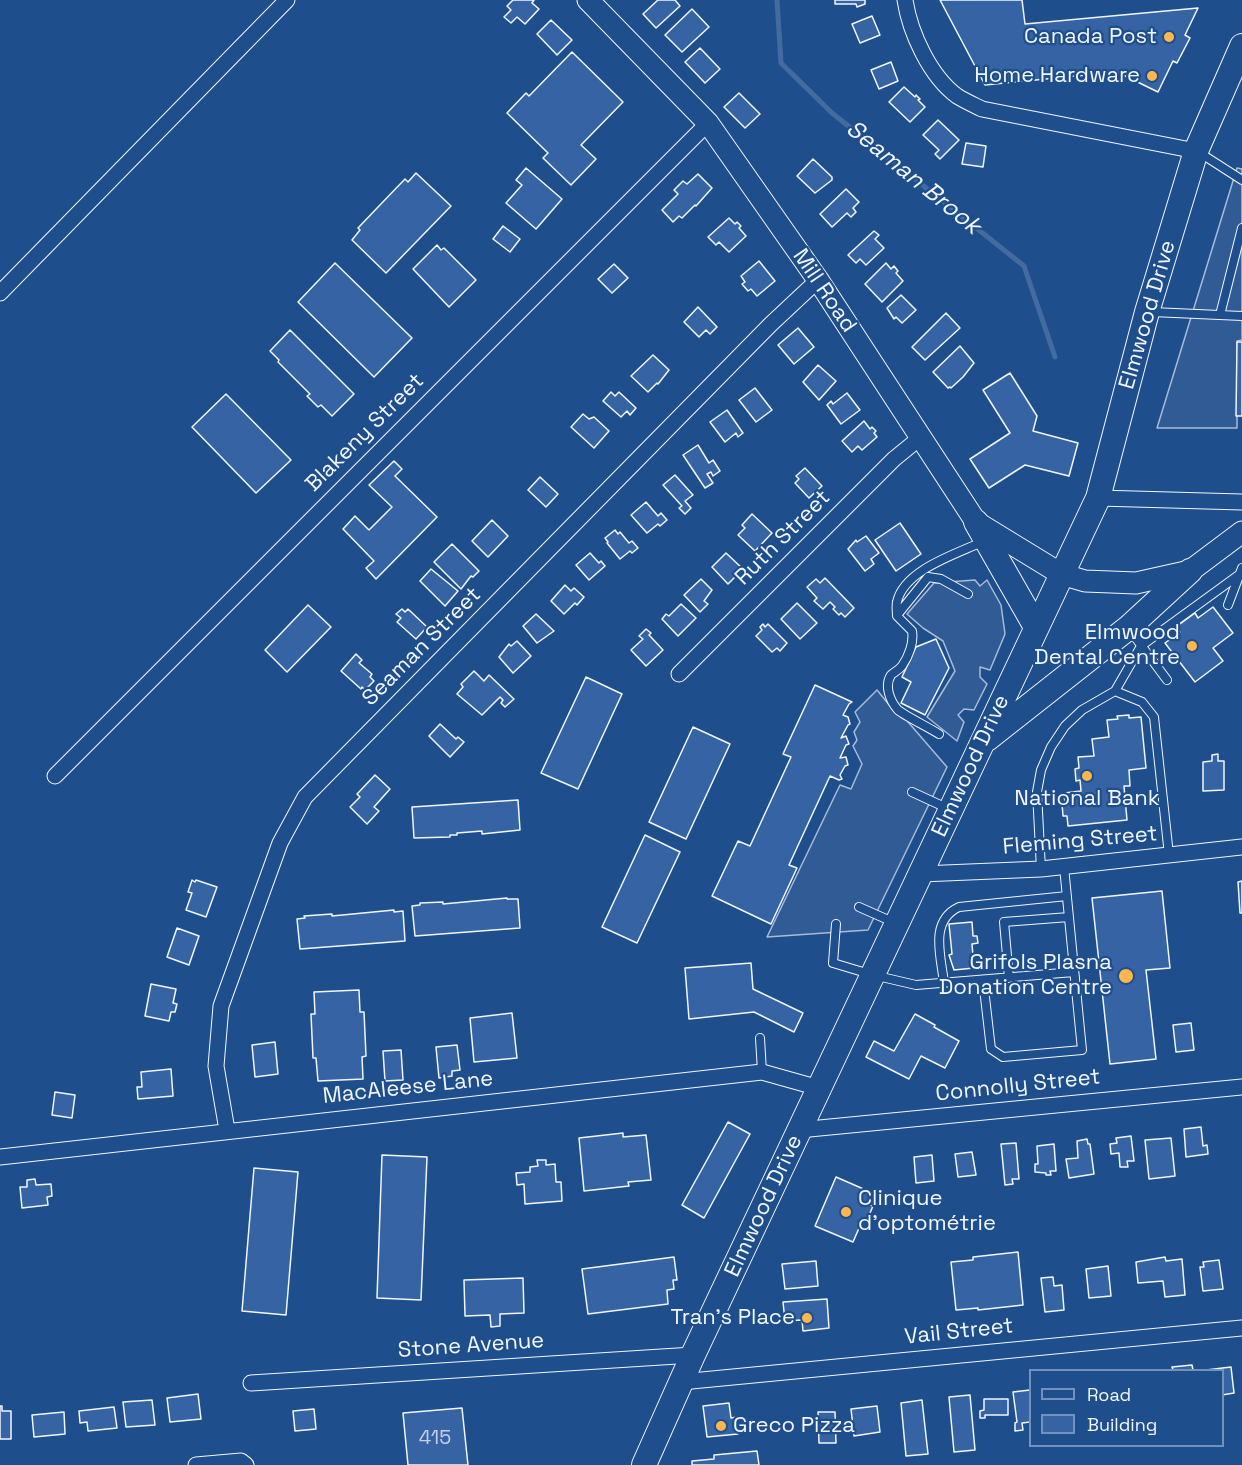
<!DOCTYPE html>
<meta charset="utf-8">
<style>
body{margin:0}
#map{position:relative;width:1242px;height:1465px;overflow:hidden;background:#1f4e8c;font-family:"Space Grotesk",sans-serif}
canvas{display:block}
.legend{position:absolute;left:1029px;top:1369px;width:195px;height:78px;box-sizing:border-box;background:#1f4e8c;border:2px solid #7391ba;margin:0;padding:8px 10px;list-style:none;font-size:18px;color:#f2f6ff}
.legend li{display:flex;align-items:center;gap:12px;height:30px}
.legend b{width:30px;border:2px solid #7391ba}
</style>
<div id="map">
<canvas width="1242" height="1465"></canvas>
<ul class="legend">
<li><b style="height:8px;background:#1f4e8c"></b>Road</li>
<li><b style="height:16px;background:#3563a3"></b>Building</li>
</ul>
</div>
<script>
const g = document.querySelector('canvas').getContext('2d');
g.lineJoin = 'round';
function fillPath(path, color) { g.fillStyle = color; g.fill(path, 'evenodd'); }
function stroke(path, color, width, dash) { g.strokeStyle = color; g.lineWidth = width; g.lineCap = dash ? 'butt' : 'round'; g.setLineDash(dash || []); g.stroke(path); }
function drawText(font, color, halo, rows, align = 'center') {
  g.font = font + ' "Space Grotesk",sans-serif'; g.lineWidth = 4.5; g.setLineDash([]); g.textBaseline = 'middle'; g.strokeStyle = halo; g.fillStyle = color; for (const [text, x, y, turn = 0] of rows) {
    g.save(); g.translate(x, y); g.rotate((+turn || 0) * Math.PI / 180); g.textAlign = isNaN(turn) ? turn : align; if (halo) g.strokeText(text, 0, 0); g.fillText(text, 0, 0); g.restore();
  }
}
const built = new Path2D(`
 M1237,168L1242,169V340L1237,341V428H1157Z
 M975,580L980,586L987,580L1001,605L1005,634L990,670L980,667V677L987,684L974,710L964,709L958,715L964,722L957,741L927,717L955,671L943,641L923,628L907,614L934,583Z
 M877,690L894,711L902,715L947,767L868,930L767,937L840,785L851,789L862,764L853,746L857,740L854,732L860,722L855,712Z`);
fillPath(built, '#305b95');
stroke(built, '#a8bbd7', 1.5);
stroke(new Path2D(`
 M777,0L781,63L832,113L1024,266L1055,357`), '#446ba0', 5);
const building = new Path2D(`
 M513,0H534L532,3L539,9L525,24L517,17L511,23L504,17L511,10L507,6Z
 M658,0H675L680,6L656,28L643,14Z
 M835,0H865V4L857,7L856,4H835Z
 M940,0H1022L1025,24L1198,8L1185,35L1190,38L1177,63L1173,61L1158,92L1117,72L985,85Z
 M692,9L709,27L682,52L665,35Z
 M872,16L880,35L860,43L852,24Z
 M551,20L572,40L557,55L537,34Z
 M700,48L720,69L705,83L685,62Z
 M572,52L623,102L581,145L596,159L571,185L543,158L548,153L507,113L526,93L529,96Z
 M891,62L898,81L879,89L871,70Z
 M904,87L915,97L916,95L920,99L918,100L925,107L910,122L889,102Z
 M739,93L760,114L745,128L724,107Z
 M938,120L959,140L940,159L935,154L939,150L923,135Z
 M966,143L986,146L983,167L962,164Z
 M813,159L832,177V180L815,193L797,176Z
 M526,168L562,199L536,229L506,203L522,185L516,180Z
 M416,173L451,206L386,273L352,240L360,230L358,228L379,206L405,179L408,182Z
 M698,174L712,188L696,206L695,205L682,218L679,216L673,222L662,210L678,194L674,190L683,181L687,184Z
 M846,189L859,202L853,208L856,212L851,217L847,213L832,227L820,214Z
 M729,218L735,224L737,222L741,226L739,228L746,236L729,252L719,242L716,245L708,237Z
 M503,226L520,239L510,252L493,239Z
 M874,231L879,235L875,239L884,248L866,265L860,259L856,263L848,255Z
 M437,245L441,250L444,248L476,280L449,307L413,269Z
 M759,261L775,281L757,296L751,289L748,291L742,284L745,282L741,276Z
 M335,263L412,338L374,377L298,302Z
 M886,263L891,269L894,266L898,271L896,273L903,281L882,302L865,284Z
 M614,264L628,278L612,293L598,279Z
 M901,295L916,310L902,323L896,317L894,319L887,308Z
 M698,307L717,327L710,334L706,330L699,337L684,322Z
 M946,313L960,328L925,360L912,347Z
 M798,328L814,347L794,364L778,345Z
 M290,330L354,394L332,416L321,405L318,407L307,396L310,394L278,362L279,360L270,351Z
 M1237,342H1242V416H1236Z
 M960,346L974,363L963,377L951,388L950,387L948,388L933,372Z
 M653,355L669,370L658,384L657,383L648,392L631,376Z
 M818,365L836,381L819,400L803,382Z
 M1010,373L1037,416L1033,431L1078,443L1069,476L1025,465L989,488L970,459L1010,433L983,390Z
 M755,388L772,410L756,422L739,400Z
 M611,392L615,396L619,392L636,408L630,415L627,411L621,417L603,401Z
 M847,393L860,410L841,424L827,405L831,401L833,404Z
 M226,394L291,460L256,493L192,427Z
 M727,410L743,433L738,437L736,433L725,442L710,422Z
 M583,414L589,419L594,417L609,431L594,448L571,427Z
 M864,421L870,429L872,427L876,431L874,433L877,437L862,450L858,446L852,452L842,441Z
 M698,445L709,463L713,460L720,471L713,476L711,472L707,474L713,483L705,488L683,455Z
 M394,461L402,469L395,476L437,517L376,579L366,568L374,561L343,529L355,516L369,530L392,507L369,485Z
 M805,468L822,486L809,498L795,483L799,479L796,476Z
 M675,475L693,495L685,501L691,508L685,514L679,508L682,506L663,485Z
 M540,477L558,494L546,507L528,490Z
 M646,502L658,516L661,513L667,520L660,526L658,524L647,533L631,515Z
 M752,514L772,533L755,551L738,535L745,528L742,525Z
 M492,520L508,536L488,557L472,541Z
 M900,523L921,554L896,571L875,540Z
 M615,530L618,534L620,532L629,543L632,541L638,548L632,553L630,551L620,559L607,543L608,542L605,538Z
 M866,536L879,553L871,559L874,564L865,571L848,549L856,540L857,542Z
 M452,544L479,571L473,577L471,576L461,589L434,562Z
 M590,553L599,563L601,561L605,566L589,580L576,565Z
 M726,553L743,569L728,584L712,567Z
 M431,569L458,591L445,606L420,581Z
 M825,578L854,608L845,617L841,613L839,615L833,609L835,607L830,602L823,609L814,601L817,598L807,587L816,579L820,583Z
 M701,579L712,590L704,601L708,604L700,612L684,595Z
 M565,585L571,591L574,588L584,597L577,605L575,603L564,614L551,601Z
 M797,603L817,623L800,639L781,619Z
 M681,604L696,618L678,636L662,619L666,614L669,616Z
 M308,605L331,627L287,672L265,650Z
 M1213,607L1233,633L1213,648L1223,661L1195,682L1165,643L1180,632L1176,627L1195,613L1198,618Z
 M402,609L405,612L408,609L427,627L416,639L397,622L401,618L396,614Z
 M536,614L554,631L537,643L523,626Z
 M763,624L765,627L768,624L787,643L780,651L777,648L772,652L756,636L762,630L760,627Z
 M646,629L651,633L649,635L663,650L646,666L631,650L643,639L639,636Z
 M936,639L949,668L925,715L901,703L911,682L902,677L916,647Z
 M517,641L531,656L513,673L499,657L509,644L511,646Z
 M356,654L362,660L359,663L372,674L370,677L374,681L365,690L362,687L361,689L341,671Z
 M474,671L484,681L489,675L514,699L505,707L501,703L503,700L500,697L482,715L457,694L463,687L461,684Z
 M586,677L622,694L578,789L541,773Z
 M815,685L852,702L849,704L843,715L848,717L850,724L848,725L841,738L846,736L849,744L846,745L840,758L846,757L848,765L845,766L840,775L842,779L839,780L830,776L789,865L797,868L771,924L712,896L738,841L750,846L791,757L783,754Z
 M1129,715V718L1141,717L1146,768L1129,770L1130,786H1124L1127,820L1068,826L1067,816H1063L1062,804H1065L1064,793L1081,791L1080,780L1076,781L1075,769L1079,768L1078,757L1094,756L1092,739L1109,737L1107,720L1118,719L1117,716Z
 M440,724L456,739L458,737L464,742L450,757L429,736Z
 M693,727L730,744L686,839L649,822Z
 M1218,754V761H1224V790L1203,791V762L1212,761V755Z
 M375,775L390,789L374,807L379,811L367,824L350,807L360,797L357,794Z
 M518,800L520,830L482,834V831L457,833V835H450V837L414,838L412,807Z
 M645,835L680,852L637,943L602,927Z
 M192,880L195,882L196,880L217,887L206,917L186,910L192,893L188,892Z
 M1242,881V913H1240L1238,882Z
 M1162,891L1170,968L1146,970L1156,1059L1110,1064L1092,898Z
 M507,898V899H518L520,928L415,936L412,906L420,905V903L443,902V904Z
 M394,910V912L403,911L405,941L300,949L297,919L305,918L304,916L332,914V916Z
 M972,922L973,936H977L978,943L972,944L974,968L954,970L949,955L952,954L949,924Z
 M177,928L199,936L189,965L167,957Z
 M751,963L753,989L803,1013L794,1032L754,1012L689,1019L685,968Z
 M151,984L176,989L173,1003L177,1004L175,1012H171L169,1021L145,1016Z
 M359,990L360,1012H364L366,1056L362,1057L363,1079L318,1081L316,1058H313L311,1014H315L314,992Z
 M512,1013L517,1058L474,1062L470,1018Z
 M915,1014L935,1025L934,1027L959,1041L945,1068L921,1056L909,1079L866,1057L874,1041L894,1051Z
 M1191,1023L1194,1050L1176,1052L1173,1025Z
 M275,1042L278,1074L255,1077L252,1045Z
 M457,1045L460,1070L452,1071V1076L439,1078L436,1047Z
 M401,1050L403,1080L385,1081L383,1051Z
 M171,1069L173,1096L138,1099L137,1087H142L141,1072Z
 M55,1092L75,1095L72,1118L52,1115Z
 M728,1122L750,1134L704,1218L682,1205Z
 M1201,1127L1203,1146L1207,1145L1208,1154L1186,1157L1184,1129Z
 M623,1133V1137L646,1135L651,1180L628,1182L629,1186L584,1191L579,1138Z
 M1131,1136L1134,1161H1127L1128,1167H1120L1119,1153L1111,1154L1110,1144L1117,1143L1116,1138Z
 M1171,1138L1175,1176L1149,1179L1145,1140Z
 M1087,1139L1088,1144H1090L1094,1174L1069,1178L1066,1159L1078,1158L1077,1141Z
 M1016,1143L1019,1179H1012L1013,1184L1005,1185L1001,1144Z
 M1054,1144L1056,1171H1050L1051,1175H1046V1173L1035,1172V1164H1038L1037,1146Z
 M972,1152L976,1175L958,1177L955,1154Z
 M382,1155L427,1157L421,1300L377,1298Z
 M932,1155L934,1181L916,1183L914,1157Z
 M537,1160H546V1165L555,1164L556,1182H561L562,1201L525,1204L524,1184L517,1185L516,1173L530,1172V1167L538,1166Z
 M254,1168L298,1172L286,1315L242,1311Z
 M836,1177L875,1194L870,1205L873,1206L867,1220L863,1219L853,1242L815,1226Z
 M35,1179L36,1185L51,1184L52,1196L47,1197L48,1205L22,1208L20,1187H27V1180Z
 M1018,1252L1023,1305L978,1310V1308L956,1310L951,1262L973,1260V1257Z
 M674,1257L677,1280H673L674,1289L667,1290L668,1304L588,1314L582,1269Z
 M1165,1257L1166,1261L1182,1259L1185,1295L1165,1297L1163,1281L1138,1283L1136,1262Z
 M1219,1260L1223,1289L1203,1291L1200,1267H1204L1203,1262Z
 M816,1261L818,1286L785,1289L782,1264Z
 M1108,1266L1111,1296L1089,1298L1086,1269Z
 M1053,1277L1054,1286L1062,1285L1064,1310L1045,1312L1041,1278Z
 M523,1278L524,1313L500,1314V1326L491,1327L490,1315L465,1316L464,1280Z
 M827,1299L829,1328L803,1331L802,1320L785,1321L783,1302Z
 M1192,1365L1193,1370H1173L1172,1367Z
 M1231,1367L1234,1393L1222,1395V1370H1206Z
 M1030,1390V1422L1022,1423L1023,1430L1015,1431V1423L1017,1422L1013,1392Z
 M198,1394L201,1419L170,1422L167,1398Z
 M970,1395L975,1450L954,1452L949,1397Z
 M984,1399H1008V1415H985V1418H980V1411L984,1410Z
 M152,1400L155,1425L126,1427L123,1402Z
 M922,1400L928,1454L906,1456L901,1403Z
 M729,1403L731,1418L737,1417L738,1434L707,1437L703,1406Z
 M0,1406H2V1411H11V1439H0Z
 M877,1406L880,1432L854,1436L851,1409Z
 M114,1407L117,1428L88,1431L87,1422L80,1423L79,1411Z
 M462,1408L468,1465H408L403,1413Z
 M314,1409L316,1429L295,1431L293,1411Z
 M64,1412L65,1434L34,1437L32,1415Z
 M818,1412H835L836,1443H819Z
 M757,1451L759,1465H692V1461L714,1459V1455Z`);
fillPath(building, '#3563a3');
stroke(building, '#f2f6ff', 1.5);
const lane = new Path2D(`
 M1200,153L1242,180
 M1152,312L1242,316
 M1220,315L1242,228
 M1228,605L1242,568
 M898,614L928,577L941,579L968,594
 M1129,629L1167,680
 M1115,691L1142,702L1154,717L1169,855
 M939,734C928,727 907,717 898,710C890,701 884,686 891,675C894,672 899,670 902,666C909,656 914,642 912,631L897,616C897,612 896,606 897,602C904,570 956,554 982,542
 M912,792L949,809
 M1041,869L1037,792L1041,770L1051,747L1065,726L1082,710L1115,691L1141,646L1240,574
 M859,907L893,922
 M836,924L833,963L873,975L916,985L1074,972
 M1009,978L1004,922L1069,917
 M983,980L991,1049L1003,1057L1082,1050L1064,867
 M944,983C941,956 929,921 959,907L1067,896
 M760,1038L762,1072`);
const street = new Path2D(`
 M905,0C910,33 930,76 957,96C965,101 974,105 982,109L1196,151
 M0,293L287,0
 M1098,498L1242,502
 M679,674L894,459L921,437
 M55,776L708,123
 M921,874L1041,869L1242,847
 M227,1130L216,1066L221,1006L280,843L305,797L771,324L818,280
 M799,1130L1242,1087
 M0,1157L762,1072L819,1088
 M681,1382L1242,1328
 M251,1383L693,1355
 M196,1465L241,1461L246,1465`);
const secondary = new Path2D(`
 M588,0L708,123L818,280L976,522L1061,574L1085,581L1136,583L1190,571L1242,532`);
const primary = new Path2D(`
 M976,522L1036,627
 M987,739L1128,628L1190,571
 M644,1465L693,1355L1098,498L1147,312L1196,151L1242,46`);
stroke(lane, '#f2f6ff', 10);
stroke(street, '#f2f6ff', 17);
stroke(secondary, '#f2f6ff', 23);
stroke(primary, '#f2f6ff', 26);
stroke(lane, '#1f4e8c', 8);
stroke(street, '#1f4e8c', 15);
stroke(secondary, '#1f4e8c', 21);
stroke(primary, '#1f4e8c', 24);
for (const [x, y, r, color] of [
 [1169,37,6,"#ffb74d"],
 [1152,76,6,"#ffb74d"],
 [1192,646,6,"#ffb74d"],
 [1087,776,6,"#ffb74d"],
 [1126,976,8,"#ffb74d"],
 [846,1212,6,"#ffb74d"],
 [807,1318,6,"#ffb74d"],
 [721,1426,6,"#ffb74d"]
]) { const dot = new Path2D(); dot.arc(x, y, r, 0, 2 * Math.PI); g.fillStyle = color; g.fill(dot); stroke(dot, '#1f4e8c', 2); }
drawText('20px', '#c3d1e8', null, [
 ["415",435,1439]
]);
drawText('22px', '#f2f6ff', '#1f4e8c', [
 ["Canada Post",1157,37],
 ["Home Hardware",1140,76],
 ["Elmwood",1180,633],
 ["Dental Centre",1180,658],
 ["National Bank",1087,799,"center"],
 ["Grifols Plasna",1112,963],
 ["Donation Centre",1112,988],
 ["Clinique",858,1199,"left"],
 ["d'optométrie",858,1224,"left"],
 ["Tran's Place",795,1318],
 ["Greco Pizza",733,1426,"left"]
], 'right');
drawText('22px', '#f2f6ff', '#1f4e8c', [
 ["Mill Road",824,291,56],
 ["Elmwood Drive",1148,315,-74],
 ["Blakeny Street",365,433,-45],
 ["Ruth Street",783,538,-45],
 ["Seaman Street",422,647,-45],
 ["Elmwood Drive",971,766,-65],
 ["Fleming Street",1080,841,-5],
 ["Connolly Street",1018,1086,-6],
 ["MacAleese Lane",408,1088,-6],
 ["Elmwood Drive",764,1206,-65],
 ["Vail Street",959,1332,-6],
 ["Stone Avenue",471,1346,-4]
]);
drawText('italic 24px', '#f2f6ff', '#1f4e8c', [
 ["Seaman Brook",913,178,39]
]);
</script>
